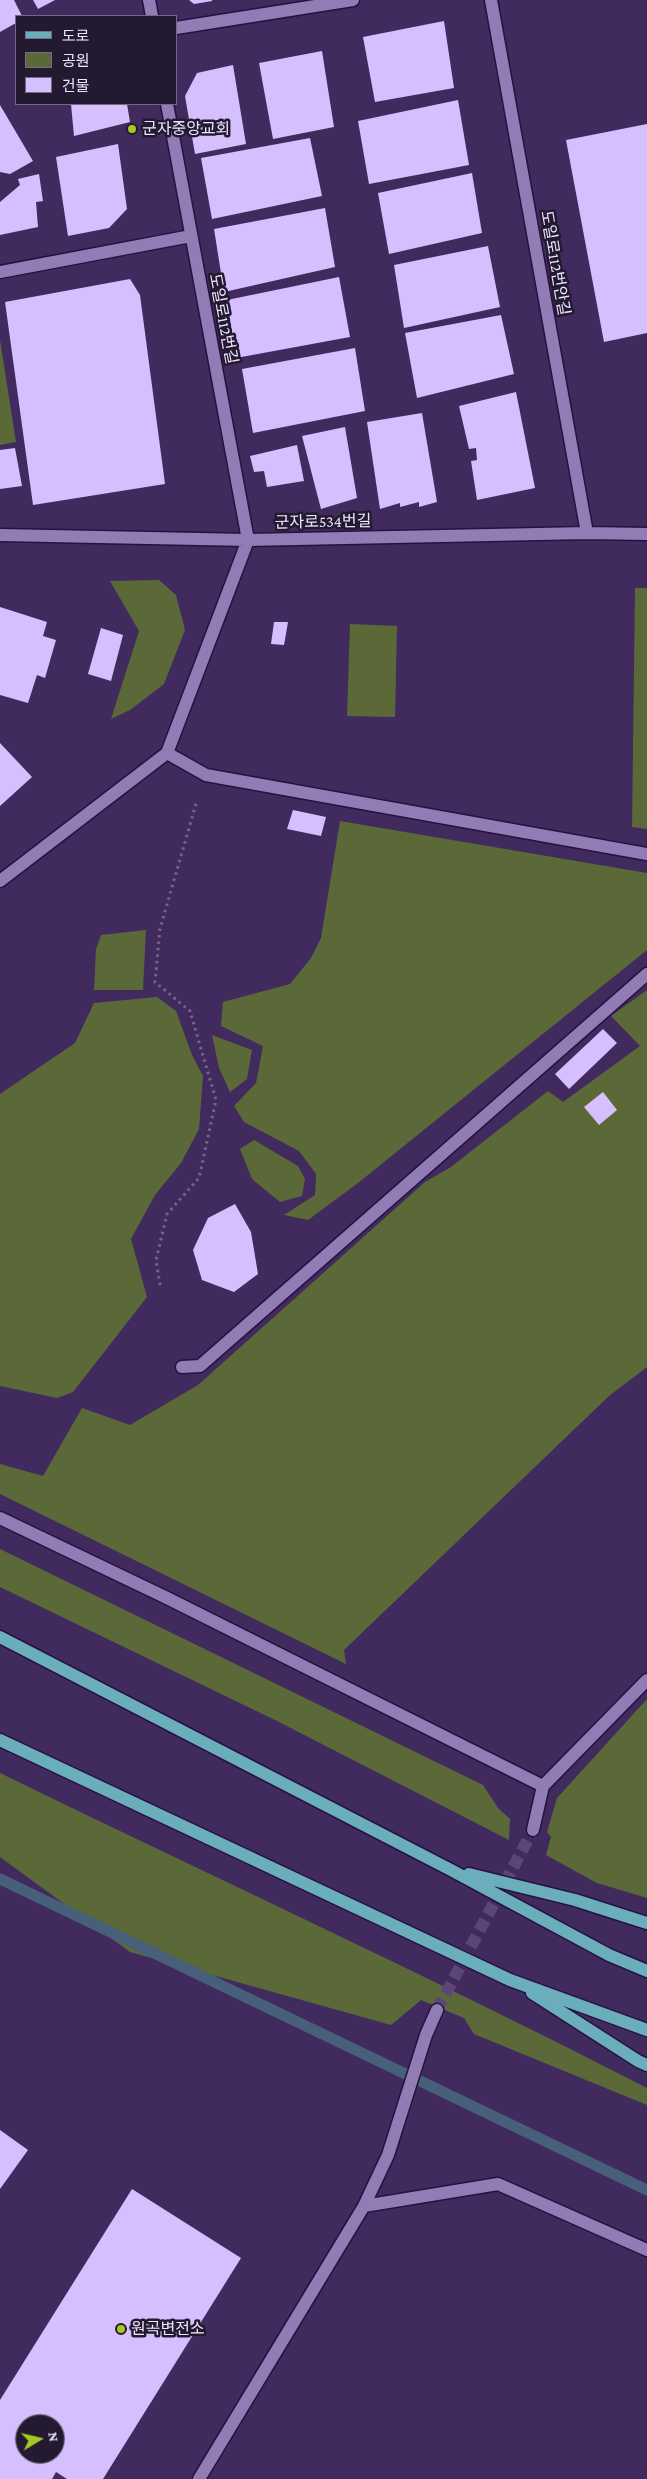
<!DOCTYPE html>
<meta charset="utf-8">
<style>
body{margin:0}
#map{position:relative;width:647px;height:2479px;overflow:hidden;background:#412b5e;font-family:"Crimson Pro","Noto Sans KR",serif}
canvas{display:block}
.legend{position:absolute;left:15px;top:15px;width:162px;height:90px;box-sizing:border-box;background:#231a31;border:1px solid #746b83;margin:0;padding:6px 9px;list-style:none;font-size:15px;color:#ede4fe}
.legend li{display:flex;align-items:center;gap:10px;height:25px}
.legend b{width:25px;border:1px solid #746b83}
.north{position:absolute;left:15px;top:2414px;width:50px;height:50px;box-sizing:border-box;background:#231a31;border:1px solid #746b83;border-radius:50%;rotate:81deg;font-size:14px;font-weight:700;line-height:20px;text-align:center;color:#ede4fe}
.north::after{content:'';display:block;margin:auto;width:18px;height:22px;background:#a6c822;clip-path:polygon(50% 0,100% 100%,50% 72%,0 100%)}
</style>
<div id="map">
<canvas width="647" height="2479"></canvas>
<ul class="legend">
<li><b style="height:6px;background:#69aeba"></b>도로</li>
<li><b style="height:14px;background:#5b6938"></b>공원</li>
<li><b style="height:14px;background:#d6bffe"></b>건물</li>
</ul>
<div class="north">N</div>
</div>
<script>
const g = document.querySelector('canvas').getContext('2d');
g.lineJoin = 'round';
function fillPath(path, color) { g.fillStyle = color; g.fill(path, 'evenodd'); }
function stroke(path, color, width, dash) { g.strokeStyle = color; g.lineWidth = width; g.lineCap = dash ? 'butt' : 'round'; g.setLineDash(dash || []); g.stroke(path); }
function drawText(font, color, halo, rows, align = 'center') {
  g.font = font + ' "Crimson Pro","Noto Sans KR",serif'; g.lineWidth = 5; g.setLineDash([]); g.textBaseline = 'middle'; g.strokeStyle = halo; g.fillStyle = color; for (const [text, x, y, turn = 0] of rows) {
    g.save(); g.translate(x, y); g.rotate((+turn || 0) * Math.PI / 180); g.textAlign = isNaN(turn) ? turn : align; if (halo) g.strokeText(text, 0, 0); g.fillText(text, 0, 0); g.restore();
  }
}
fillPath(new Path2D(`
 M0,340L16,442L0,445Z
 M159,580L176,595L185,630L164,684L130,710L111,719L139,631L110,581Z
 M635,588H647V829L632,827Z
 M350,624L397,626L395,717L347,716Z
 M340,821L647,873V950L358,1183L308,1220L284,1215L315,1195L316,1174L299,1151L244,1122L234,1106L256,1083L263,1046L221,1026L223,1002L290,984L311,958L321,938Z
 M146,930L143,990H94L96,949L101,935Z
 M647,990V1367L609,1396L344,1650L346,1664L0,1494V1464L43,1476L82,1408L130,1425L198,1385L425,1182L451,1167L548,1091L563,1102L640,1046L611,1016Z
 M157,997L176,1011L192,1055L203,1076L199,1129L181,1163L155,1195L131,1239L147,1297L73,1392L57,1398L0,1386V1094L75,1043L94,1003Z
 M212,1035L252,1050L247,1079L230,1092L219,1068Z
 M254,1140L298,1166L305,1179L302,1196L280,1202L252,1179L240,1149Z
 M0,1549L483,1785L498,1808L510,1819L509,1840L277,1721L0,1587Z
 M647,1699V1898L597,1883L546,1855L551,1837L547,1832L557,1798Z
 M0,1773C215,1878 434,1978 647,2088V2105L474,2034L464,2018L421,2000L391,2025L130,1952L0,1857Z`), '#5b6938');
stroke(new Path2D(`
 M0,1879L647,2190`), '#475f79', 11);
fillPath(new Path2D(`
 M0,0H14L22,16H16V23L0,32Z
 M33,0H55L38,9Z
 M189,0H212V1L194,4Z
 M444,21L454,88L375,102L363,37Z
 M322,51L334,127L273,139L259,63Z
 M233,65L246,144L195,154L185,96L197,73Z
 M458,100L469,165L369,184L358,121Z
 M71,104H127L130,122L74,136Z
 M0,105L33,161L10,174L0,172Z
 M647,124V333L604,342L566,140Z
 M310,138L322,196L212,219L201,158Z
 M118,144L127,209L109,228L68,236L56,157Z
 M472,173L482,233L389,254L378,193Z
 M39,174L43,201L36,202L38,227L0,235V202L20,185L18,179Z
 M325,208L335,267L224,292L214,229Z
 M488,246L500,307L404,328L394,265Z
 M339,277L350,337L236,358L227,300Z
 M130,279L140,295L165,484L33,505L5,302Z
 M501,315L514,374L417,398L405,333Z
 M355,348L365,411L253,433L242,369Z
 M516,392L535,488L477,500L471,461L477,460L476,448L469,449L459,406Z
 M422,413L437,502L419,507V502L400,507V503L380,509L367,422Z
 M345,427L357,498L321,509L302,436Z
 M297,445L304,481L267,487L264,471L254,472L250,456Z
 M15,448L22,486L0,489V450Z
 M0,607L47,622L43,636L56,640L45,678L37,675L28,703L0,695Z
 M274,622H288L284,645L271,644Z
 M101,628L123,635L111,681L88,674Z
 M0,743L32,777L0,806Z
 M293,810L326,817L321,836L287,829Z
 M603,1029L617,1043L569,1089L555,1074Z
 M603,1092L617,1110L599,1125L584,1107Z
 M235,1204L251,1232L258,1274L234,1292L202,1280L193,1250L208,1218Z
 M0,2130L28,2150L0,2189Z
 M132,2189L241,2258L103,2479H67L56,2472L52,2479H0V2400ZM25,2424H55V2454H25Z`), '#d6bffe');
stroke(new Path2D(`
 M437,2010L533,1830`), '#5b4776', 12, [12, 6]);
const minor = new Path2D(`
 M149,0L152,16
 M491,0L587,533
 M176,28L353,0
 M167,104L248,540
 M0,272L191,236
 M0,535L248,540L587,533L647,534
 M167,753L206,775L647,854
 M0,881L167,753L248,540
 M182,1367L200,1366L647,974
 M0,1518L165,1597L543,1786
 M533,1830L543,1786L647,1680
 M364,2206L498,2184L647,2250
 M199,2479L364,2206L388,2155L426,2035L437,2010`);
const major = new Path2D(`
 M0,1637L451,1870L609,1955L647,1971
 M0,1740L510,1980L647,2030
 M469,1874L575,1900L647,1923
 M532,1993L638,2061L647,2065`);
stroke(minor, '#281042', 15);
stroke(major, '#281042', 15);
stroke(new Path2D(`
 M160,1285L156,1260L167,1214L199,1178L216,1100L190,1011L155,982L160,929L197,800`), '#766490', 3, [2.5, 4]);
stroke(minor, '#927cb6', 12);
stroke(major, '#69aeba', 12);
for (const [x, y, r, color] of [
 [132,129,5,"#a6c822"],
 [121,2329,5,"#a6c822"]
]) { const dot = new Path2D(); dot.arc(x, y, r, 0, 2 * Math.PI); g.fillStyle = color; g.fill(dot); stroke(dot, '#231a31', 2); }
drawText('16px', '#ede4fe', '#231a31', [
 ["군자중앙교회",142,129],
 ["원곡변전소",131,2329]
], 'left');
drawText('16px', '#ede4fe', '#231a31', [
 ["도일로112번안길",555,263,80],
 ["도일로112번길",223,319,79],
 ["군자로534번길",323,522,-1]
]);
</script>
